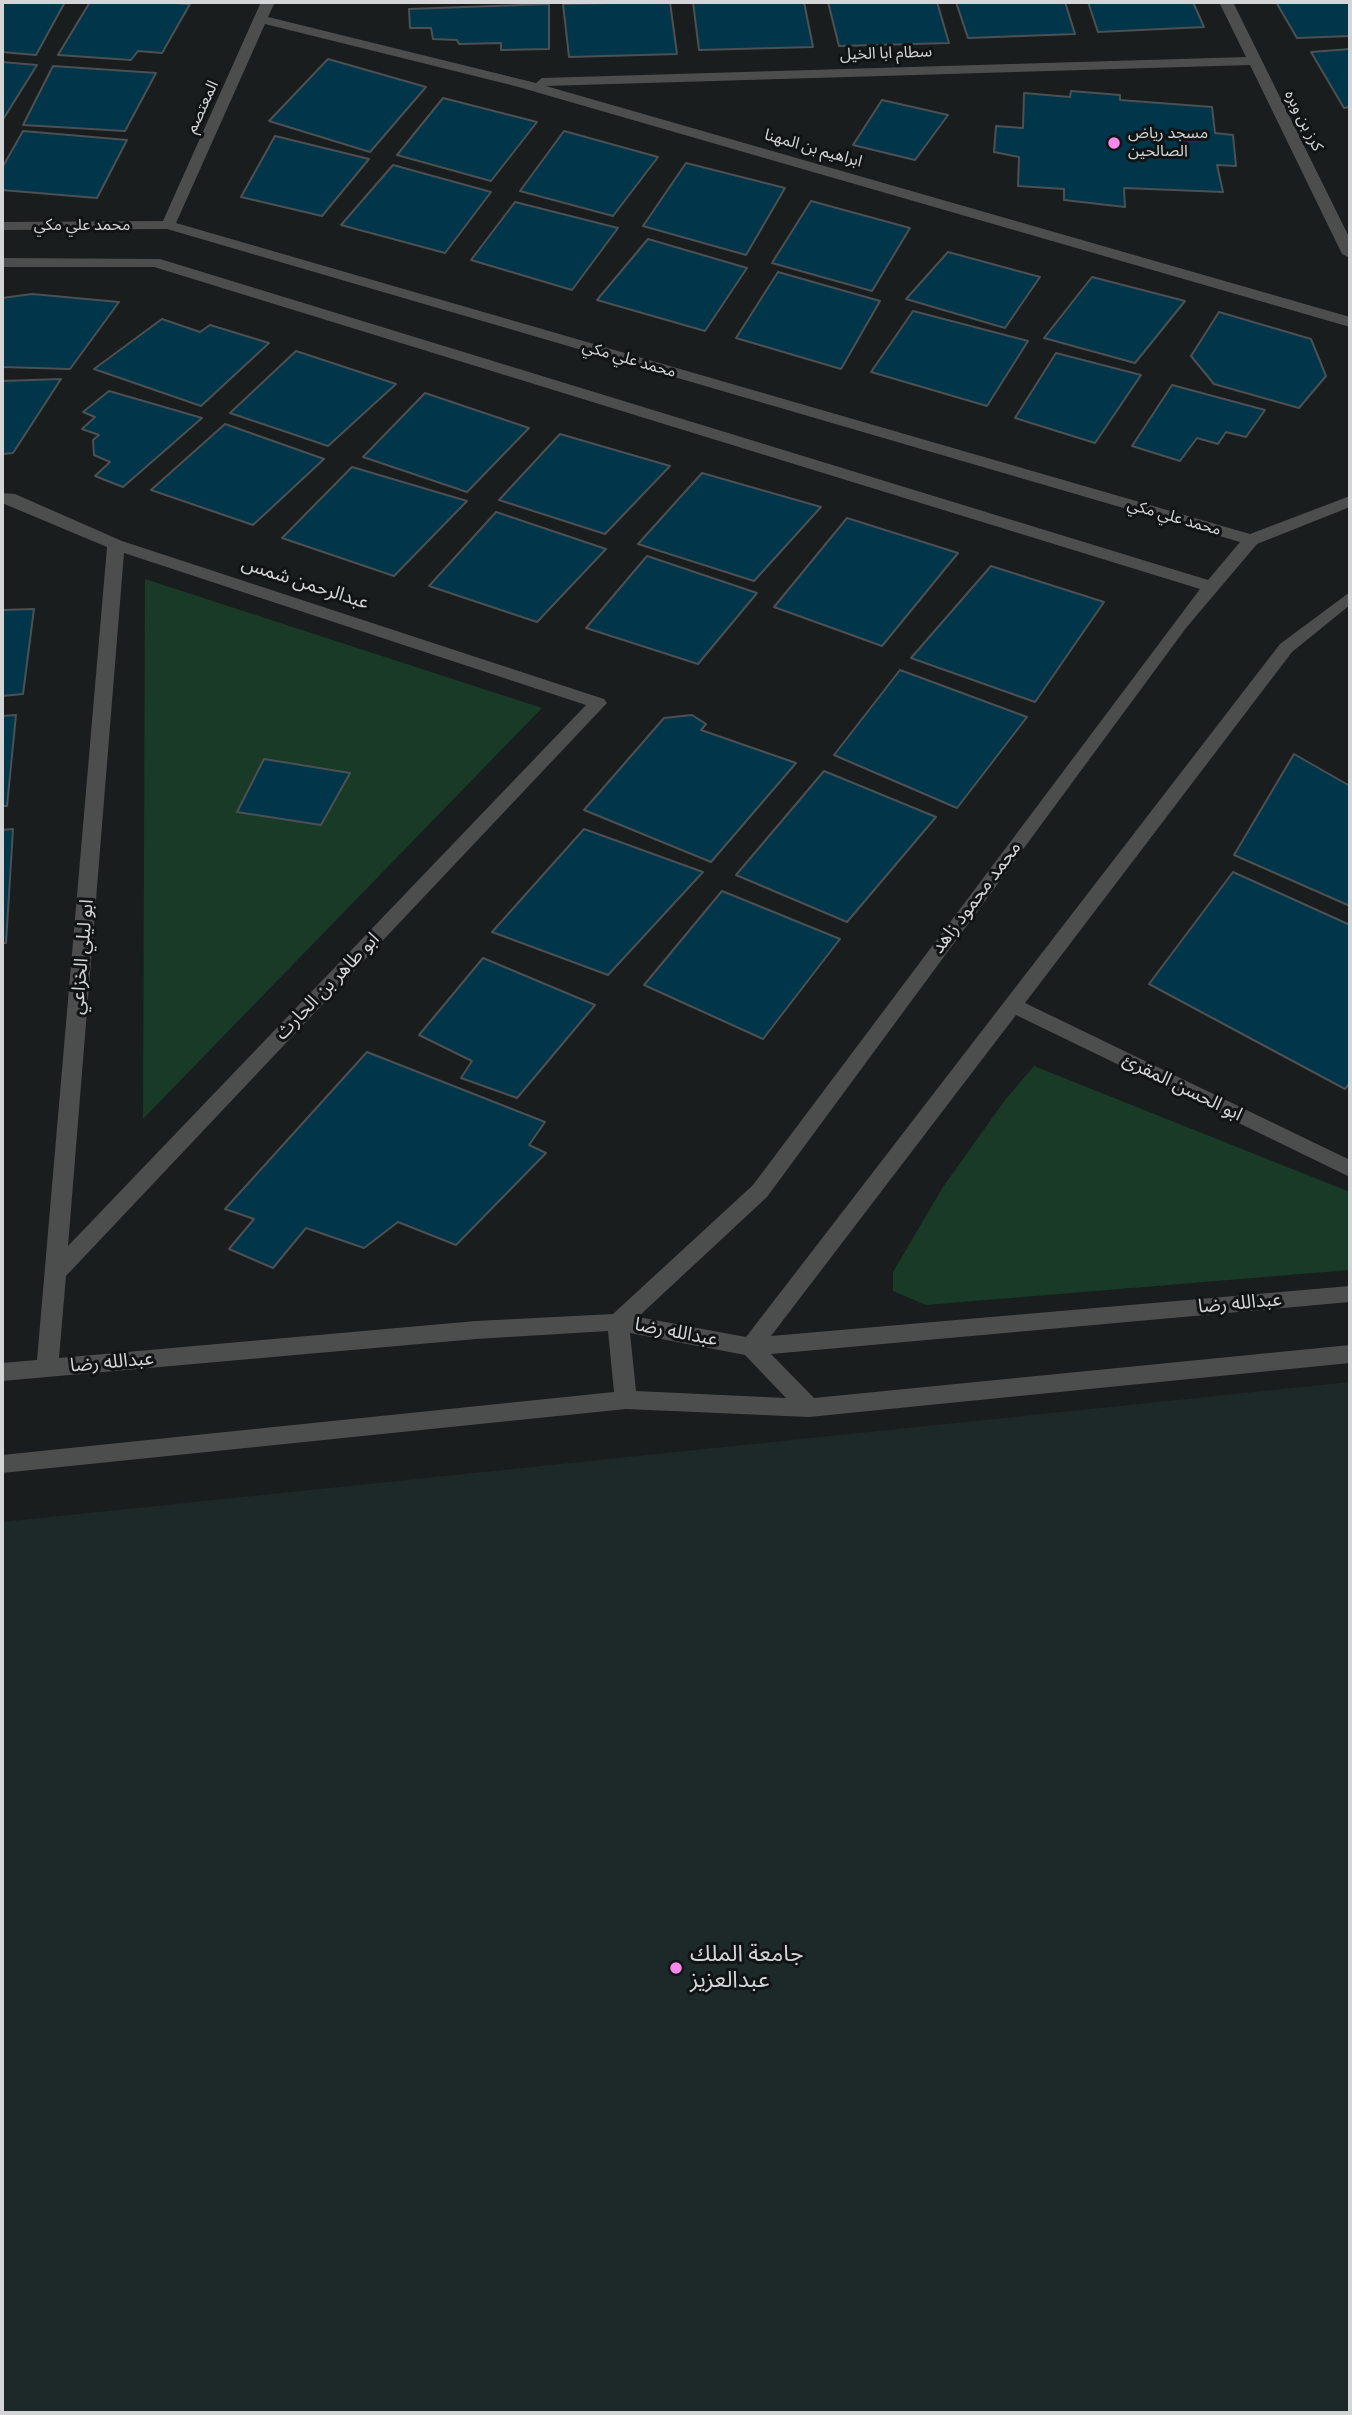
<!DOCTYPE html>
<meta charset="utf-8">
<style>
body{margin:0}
#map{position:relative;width:1352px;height:2415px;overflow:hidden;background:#191d1d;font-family:"Roboto Condensed",sans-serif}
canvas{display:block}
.frame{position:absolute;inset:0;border:4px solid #d3d5d6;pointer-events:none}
</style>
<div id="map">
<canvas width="1352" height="2415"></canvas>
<div class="frame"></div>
</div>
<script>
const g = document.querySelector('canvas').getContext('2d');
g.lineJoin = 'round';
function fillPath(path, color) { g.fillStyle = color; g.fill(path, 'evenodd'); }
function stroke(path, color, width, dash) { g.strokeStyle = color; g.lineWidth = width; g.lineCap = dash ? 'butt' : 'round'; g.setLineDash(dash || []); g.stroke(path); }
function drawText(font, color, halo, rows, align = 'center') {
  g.font = font + ' "Roboto Condensed","Noto Sans Arabic",sans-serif'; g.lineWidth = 6; g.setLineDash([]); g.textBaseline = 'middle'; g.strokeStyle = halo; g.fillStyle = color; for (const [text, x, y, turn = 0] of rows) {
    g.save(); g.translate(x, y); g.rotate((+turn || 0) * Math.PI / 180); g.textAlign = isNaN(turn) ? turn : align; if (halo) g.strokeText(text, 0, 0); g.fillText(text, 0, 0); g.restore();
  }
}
fillPath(new Path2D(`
 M1350,1382V2413H2V1522Z`), '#1d2829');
fillPath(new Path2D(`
 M145,579L542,708L143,1119Z
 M1034,1066L1350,1192V1270L926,1305L893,1291V1272L943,1187L1005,1100Z`), '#183a27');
const building = new Path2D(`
 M2,2H65L36,55L2,52Z
 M90,2H156L190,4L162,53L138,51L131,60L58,55Z
 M670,2L677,54L569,57L563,4Z
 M693,2H804L813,47L699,50Z
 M828,2H937L949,43L839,46Z
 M956,2H1065L1075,34L968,38Z
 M1088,2H1193L1204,27L1098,32Z
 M1276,2H1350V36L1297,38Z
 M549,4V49L501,50V43L459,44L457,40L433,39L431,28H410L409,9Z
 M1350,49V107L1344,108L1311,52Z
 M328,59L426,87L370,152L269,121Z
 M2,62L37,65L2,121Z
 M53,66L156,73L125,131L23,125Z
 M1071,91L1120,95V100L1212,107L1215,133L1233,135L1236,166L1217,165L1223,192L1124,188L1125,207L1064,200V189L1018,186L1019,157L994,152L996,126L1023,128L1024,93L1070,97Z
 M443,98L537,122L491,181L397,155Z
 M882,100L948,115L915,160L853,145Z
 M23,131L127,140L97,198L2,190V168Z
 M564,131L658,157L613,216L520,191Z
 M275,136L369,159L322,216L241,197Z
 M686,163L785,188L746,255L643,226Z
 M393,165L491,192L445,253L341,225Z
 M811,201L910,228L872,291L772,263Z
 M515,202L618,228L572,290L471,260Z
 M648,239L747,268L705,331L597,300Z
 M948,252L1040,277L1005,328L906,299Z
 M778,272L880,301L841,369L736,338Z
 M1092,277L1185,301L1135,363L1044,338Z
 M32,294L119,302L70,369L2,367V298Z
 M913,311L1028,341L987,406L871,372Z
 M1219,312L1311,339L1326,376L1299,408L1214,384L1191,356Z
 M162,319L200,332L210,325L269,343L201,406L94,369Z
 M296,351L396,384L328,446L230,413Z
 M1056,353L1141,375L1095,443L1015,418Z
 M61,379L13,453L2,454V381Z
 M1172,385L1265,410L1246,437L1226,432L1218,444L1197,438L1180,461L1132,446Z
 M109,391L202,418L123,487L95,476L110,462L94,455L93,440L99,435L82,429L95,417L83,412Z
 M425,393L529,428L467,492L363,457Z
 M225,424L324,459L253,525L151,490Z
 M560,434L670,466L605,534L499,500Z
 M352,467L467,501L394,576L282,538Z
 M702,473L821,507L754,581L638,544Z
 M496,512L606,549L537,622L429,586Z
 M847,518L958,553L882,646L774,607Z
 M647,556L757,593L698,664L586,628Z
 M991,566L1104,602L1035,702L911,658Z
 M34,609L23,694L2,696V610Z
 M900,670L1027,717L957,808L834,755Z
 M16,715L7,806H2V716Z
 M692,715L706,724L701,730L796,763L711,862L584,810L664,718Z
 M1294,754L1350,786V906L1234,855Z
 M264,759L350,773L321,825L237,812Z
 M824,771L936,817L847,922L736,875Z
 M13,829L6,943H2V830Z
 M584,829L703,872L608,975L492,932Z
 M1233,872L1350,925V1083L1345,1089L1149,984Z
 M722,891L840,939L763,1039L644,985Z
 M483,958L595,1005L517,1098L461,1078L472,1061L419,1035Z
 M367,1052L545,1122L529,1145L546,1153L456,1245L398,1222L364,1248L306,1228L273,1268L229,1249L254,1219L225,1209Z`);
fillPath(building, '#01354a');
stroke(building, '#4d5052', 2);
fillPath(new Path2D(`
 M261,2H275L268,17L536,83L542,78L1246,57L1219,2H1233L1350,239V258L1342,254L1250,65L546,86L1350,317V327L515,86L265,24L176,223L1250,534L1350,496V507L1257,544L1186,628L767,1197L638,1317L746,1337L1280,644L1350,592V605L1292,652L1025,1003L1350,1160V1177L1016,1015L771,1336L1350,1286V1302L771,1354L814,1398L1350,1345V1363L809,1417L626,1409L2,1473V1455L614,1392L608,1331L476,1339L2,1381V1363L37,1360L107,547L2,503V493L15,494L122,541L604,699L607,703L66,1276L59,1358L476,1321L613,1314L753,1185L1200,589L154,267H2V258L160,259L1208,580L1240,542L167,229L2,230V222L163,221ZM124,553L586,705L68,1246ZM630,1333L745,1355L786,1398L636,1391Z`), '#4c4e4d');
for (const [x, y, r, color] of [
 [1114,143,7,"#f888eb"],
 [676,1968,7,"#f888eb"]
]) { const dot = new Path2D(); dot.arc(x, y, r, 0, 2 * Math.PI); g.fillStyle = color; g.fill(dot); stroke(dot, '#101414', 2.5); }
drawText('16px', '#d3d5d6', '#101414', [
 ["سطام ابا الخيل",886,54,-2],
 ["المعتصم",203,107,-65],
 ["كرز بن وبره",1303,121,63],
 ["ابراهيم بن المهنا",813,149,16],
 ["محمد علي مكي",82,226],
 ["محمد علي مكي",629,360,16],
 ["محمد علي مكي",1174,518,16]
]);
drawText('16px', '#d3d5d6', '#101414', [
 ["مسجد رياض",1128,134],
 ["الصالحين",1128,152]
], 'left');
drawText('19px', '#d3d5d6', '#101414', [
 ["عبدالرحمن شمس",305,584,18],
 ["محمد محمود زاهد",977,898,-53],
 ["ابو ليلي الخزاعي",83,957,-85],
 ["ابو طاهر بن الحارث",328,987,-46],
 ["ابو الحسن المقرئ",1182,1088,26],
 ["عبدالله رضا",1240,1304,-5],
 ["عبدالله رضا",676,1333,11],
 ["عبدالله رضا",112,1363,-5]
]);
drawText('23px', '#d3d5d6', '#101414', [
 ["جامعة الملك",690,1955],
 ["عبدالعزيز",690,1981]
], 'left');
</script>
